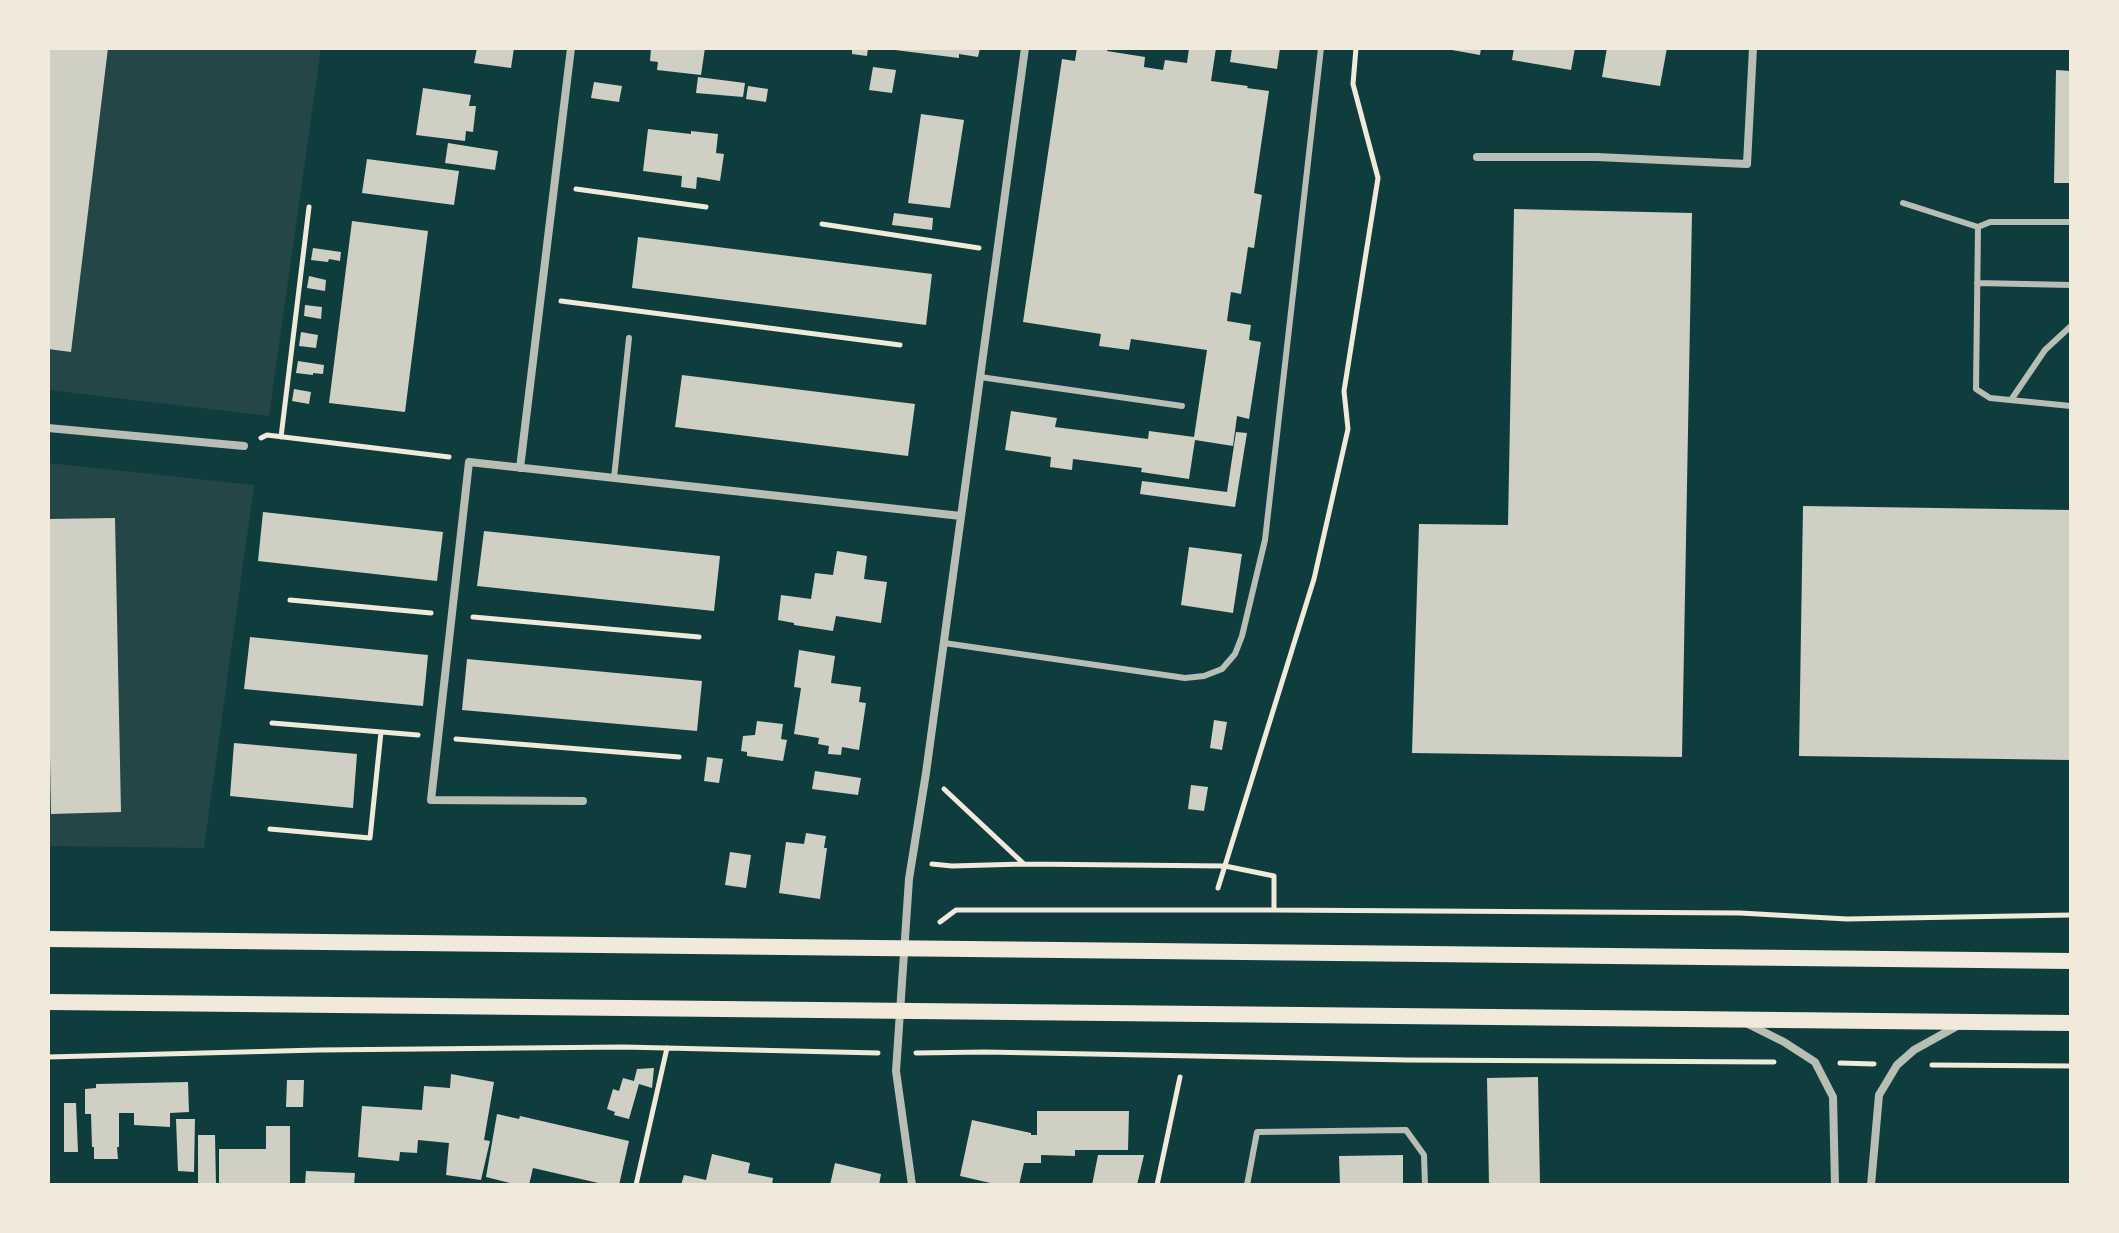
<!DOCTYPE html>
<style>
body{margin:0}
#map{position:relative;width:2119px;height:1233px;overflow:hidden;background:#0f3d3e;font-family:Arial,sans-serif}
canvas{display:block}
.frame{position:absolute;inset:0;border:50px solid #f1e9da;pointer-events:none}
</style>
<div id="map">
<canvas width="2119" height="1233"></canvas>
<div class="frame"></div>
</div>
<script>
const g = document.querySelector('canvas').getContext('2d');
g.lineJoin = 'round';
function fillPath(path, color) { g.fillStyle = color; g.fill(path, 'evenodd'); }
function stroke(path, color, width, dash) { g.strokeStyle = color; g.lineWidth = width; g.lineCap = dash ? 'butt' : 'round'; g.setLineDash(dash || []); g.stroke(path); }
fillPath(new Path2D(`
 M48,48H321L269,416L48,390Z
 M48,463L254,485L204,848L48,846Z`), '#244646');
fillPath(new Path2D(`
 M48,48H108L71,352L48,349Z
 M477,48H514L511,68L474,63Z
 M651,48H705L701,75L657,70L658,62L650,61Z
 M852,48H868L867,56L852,54Z
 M895,48H980L978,57L959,54V58L895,50Z
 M1077,48H1108L1107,51L1145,57L1144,67L1163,70L1165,60L1187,63L1189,48H1216L1211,81L1248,86L1247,88L1269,91L1254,193L1262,195L1254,248L1248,247L1241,294L1231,292L1227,321L1251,325L1249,340L1261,342L1249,419L1237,416L1233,446L1195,440L1189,479L1141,472L1142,468L1073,459L1072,470L1050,467L1051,457L1005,450L1011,411L1057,418L1055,427L1148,439L1149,431L1194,437L1207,350L1131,339L1129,350L1099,346L1101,334L1023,322L1062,59L1075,61Z
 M1232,48H1280L1277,69L1230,62Z
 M1453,48H1481L1480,55L1452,50Z
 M1514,48H1575L1571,70L1512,60Z
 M1607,48H1667L1660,86L1602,77Z
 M873,67L896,70L892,93L869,90Z
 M2056,70L2071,71V183H2054Z
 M698,77L745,83L743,97L696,93Z
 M594,82L622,86L619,102L591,98Z
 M748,86L768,89L766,102L746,99Z
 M423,88L471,95L469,106H476L473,132L466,131L465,141L416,135Z
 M921,114L964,120L950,208L908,203Z
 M648,129L691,134V131L718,134L716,153L724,154L720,181L697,177L696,189L681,187L682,176L643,171Z
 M448,143L498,151L495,170L445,163Z
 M367,159L459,171L454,205L362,193Z
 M1514,209L1692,213L1682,757L1412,753L1419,524L1508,525Z
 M894,213L933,218L932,230L892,225Z
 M352,221L428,231L405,412L329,403Z
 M638,237L932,274L926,325L632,288Z
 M313,248L341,252L340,261L329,259L328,262L311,260Z
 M309,276L326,280L325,291L307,288Z
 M305,305L322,307L321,319L304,316Z
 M301,332L318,335L316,348L299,346Z
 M298,361L324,365L323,374L313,373V375L296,373Z
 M682,375L915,404L908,456L675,427Z
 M294,389L311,392L309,404L292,401Z
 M1236,432L1247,433L1235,507L1140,494L1142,481L1227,492Z
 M1803,506L2071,510V760L1799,756Z
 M263,512L443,532L437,581L258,561Z
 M115,518L121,812L51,814L48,648V519Z
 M484,531L720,556L714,611L477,586Z
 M1189,547L1242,554L1233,613L1181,605Z
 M837,551L867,556L864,579L887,582L881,623L836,616L833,631L794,625V623L778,620L781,595L811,599L815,573L833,575Z
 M250,637L428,655L423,706L244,689Z
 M799,650L835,656L831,683L861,687L859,702L866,703L859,750L842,747L841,755L828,754L829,746L818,744L819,738L794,734L801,688L794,687Z
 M467,659L702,681L697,731L462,710Z
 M1214,720L1227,722L1222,750L1210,748Z
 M757,721L783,724L781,739L787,740L783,761L747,756V752L741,751L743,736L755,735Z
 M234,743L357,754L353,808L230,796Z
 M707,757L723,759L719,783L704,781Z
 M815,771L861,778L858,795L812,789Z
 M1191,785L1208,787L1204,811L1188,809Z
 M806,833L826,836L824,848H827L820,899L779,893L786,842L804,844Z
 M730,852L751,855L746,888L725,885Z
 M654,1068L652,1088L639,1084L629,1119L614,1115L615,1112L607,1109L613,1089L619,1091L623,1078L634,1081L637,1069Z
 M451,1074L494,1082L484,1140L490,1141L481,1180L446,1175L449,1143L418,1140L417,1153L400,1152L399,1161L358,1157L362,1106L422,1110L424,1086L450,1088Z
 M1538,1077L1540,1185H1489L1487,1078Z
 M287,1080H304L303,1107H286Z
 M188,1082L189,1112L170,1113V1127L134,1125V1113H119V1147H117L118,1159H94V1147H92L91,1114H85V1089L96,1088V1084Z
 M64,1103H76L78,1152H64Z
 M1037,1111H1129L1128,1150H1075V1156L1041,1155V1163H1024L1019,1185H999L960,1176L972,1120L1031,1133V1135H1037Z
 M497,1114L519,1119L520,1116L629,1141L619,1185H607L533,1168L529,1185H518L486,1177Z
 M176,1119H195L194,1172L178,1171Z
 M266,1126H290V1185H219V1149H266Z
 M198,1135H215L216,1185H198Z
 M712,1154L750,1163L748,1173L773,1178L772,1185H681L684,1175L706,1180Z
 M1098,1155H1144L1137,1185H1092Z
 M1403,1155V1185H1340L1339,1156Z
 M835,1163L881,1174L879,1185H830Z
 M306,1171L355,1173L354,1185H305Z`), '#cfcfc3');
stroke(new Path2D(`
 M576,189L706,207
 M822,224L979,248
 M561,301L900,345
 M281,437L309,207
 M261,438L267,435L449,457
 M290,600L431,613
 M473,617L699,637
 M272,723L418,735
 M456,739L679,757
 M944,789L1024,864L1225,866L1274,876V910
 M270,829L370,838L381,732
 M932,864L952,866L1024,864
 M1218,888L1314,579L1348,429L1344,391L1378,178L1353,84L1356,48
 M940,922L956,910H1274L1740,913L1847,919L2071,915
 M916,1053L985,1052L1407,1060L1774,1062
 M48,1057L319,1050L623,1047L878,1053
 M1840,1063L1874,1064
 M1932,1065L2071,1066
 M636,1185L667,1048
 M1157,1185L1180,1077`), '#f1e9da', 5);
stroke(new Path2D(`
 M1903,203L1978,227
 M2071,222H1990L1978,227L1976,389L1990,398L2071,406
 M1977,283L2071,285
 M980,377L1182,406
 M2011,400L2045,350L2071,326
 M614,478L629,338
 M944,643L1185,678L1204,676L1222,669L1235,654L1242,636L1265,540L1321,48
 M1247,1185L1257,1132L1406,1130L1424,1155L1425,1185`), '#b8beb3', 6);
stroke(new Path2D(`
 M1477,157H1597L1747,164L1753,48
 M48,428L244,446
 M520,468L571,48
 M583,801L431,800L469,462L961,516
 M1748,1024L1784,1042L1815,1062L1833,1097L1835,1185
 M912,1185L896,1071L909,879L926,773L1025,48
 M1871,1185L1879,1095L1897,1065L1914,1050L1959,1025`), '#b8beb3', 8);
stroke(new Path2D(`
 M48,939L2071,961
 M48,1002L2071,1023`), '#f1e9da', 16);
</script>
